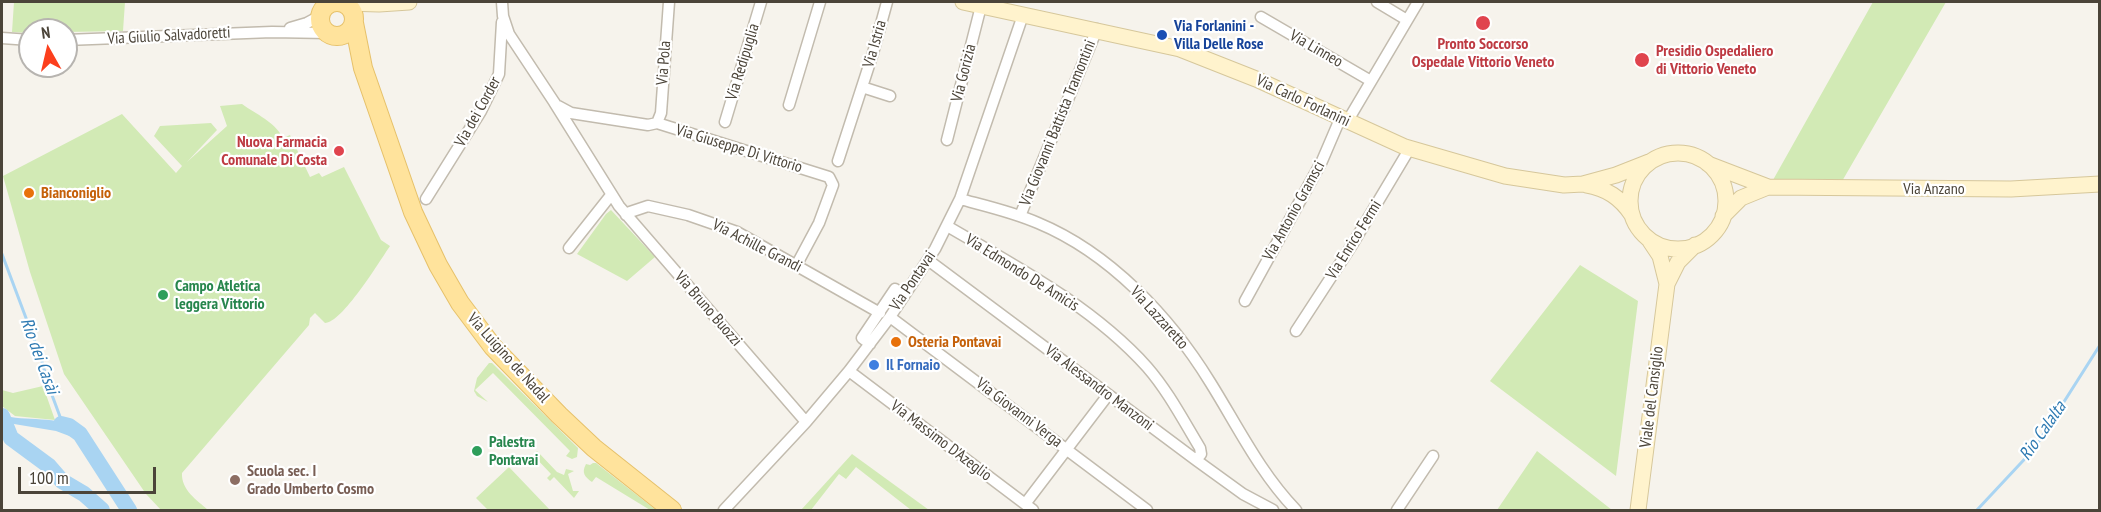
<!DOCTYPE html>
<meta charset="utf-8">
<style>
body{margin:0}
#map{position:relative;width:2101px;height:512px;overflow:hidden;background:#f6f3ec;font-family:"PT Sans Narrow",sans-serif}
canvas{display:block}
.frame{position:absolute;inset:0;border:3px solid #4b4439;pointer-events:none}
.north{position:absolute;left:18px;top:18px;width:60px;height:60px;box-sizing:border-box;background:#fff;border:2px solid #b7b4b0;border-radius:50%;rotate:352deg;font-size:16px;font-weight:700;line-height:24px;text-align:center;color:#4b4439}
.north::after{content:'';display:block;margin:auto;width:21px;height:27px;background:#fc3f1d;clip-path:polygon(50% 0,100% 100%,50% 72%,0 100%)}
.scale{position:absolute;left:18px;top:467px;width:138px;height:27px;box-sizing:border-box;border:3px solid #4b4439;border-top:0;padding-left:8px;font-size:18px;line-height:21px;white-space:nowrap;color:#4b4439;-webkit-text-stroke:4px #fff;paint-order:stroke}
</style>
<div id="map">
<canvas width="2101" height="512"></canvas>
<div class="frame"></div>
<div class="north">N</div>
<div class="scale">100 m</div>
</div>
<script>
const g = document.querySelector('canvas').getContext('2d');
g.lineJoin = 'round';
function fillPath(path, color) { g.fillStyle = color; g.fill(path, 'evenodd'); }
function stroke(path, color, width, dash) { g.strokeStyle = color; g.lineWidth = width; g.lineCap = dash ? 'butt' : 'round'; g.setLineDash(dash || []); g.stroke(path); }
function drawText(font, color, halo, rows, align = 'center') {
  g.font = font + ' "PT Sans Narrow",sans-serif'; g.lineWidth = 4.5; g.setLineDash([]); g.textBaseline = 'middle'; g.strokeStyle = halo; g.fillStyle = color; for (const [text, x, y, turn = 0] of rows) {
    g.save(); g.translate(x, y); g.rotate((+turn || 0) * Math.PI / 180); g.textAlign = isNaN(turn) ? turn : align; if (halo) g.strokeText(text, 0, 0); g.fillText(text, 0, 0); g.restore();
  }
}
fillPath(new Path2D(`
 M14,2H125L123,31L66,32V30H30V33L12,32Z
 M1873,2H1946L1841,183L1773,180Z
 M242,104C257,115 274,121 283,138L290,135L310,177L319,173L322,177L344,167L381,240L390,246C379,262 342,323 325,323L315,313L310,318L309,325L182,473C181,490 197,500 208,510H161L146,494L64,374L30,272L3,176L122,114L176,173L182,166L154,136L160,126L211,123L217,130L187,162L227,126L220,106Z
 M611,210L655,257L627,281L577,254L606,214Z
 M1580,265L1638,301L1616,476L1490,381Z
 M489,363H492L578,448L577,457L572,459L566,456L570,451L493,373L475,390L488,402L477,396L474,391L477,378Z
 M43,386L55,420L15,416L2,406V390L13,393Z
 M537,451L557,472L564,475L566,469L574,471L568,474L573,491H579L574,498L554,477L550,481L547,478L551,474L533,455Z
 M1537,451L1612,510H1497Z
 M852,454L929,510H911L856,467L846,479L839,474L811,510H801Z
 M593,463H596L656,510H650L596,477L592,482C585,477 581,473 586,464L590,465Z
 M509,467L550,510H488L476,498Z`), '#d2eab5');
fillPath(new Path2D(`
 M2,415C24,422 60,415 77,429L80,440L56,431L8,423L2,419Z`), '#a9d4f2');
stroke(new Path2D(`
 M2,254L41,358L49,387L62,422
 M1977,510L2034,449L2100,345`), '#a9d4f2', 3);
stroke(new Path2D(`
 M2,416L11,438L49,466L62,481L84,494L102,510
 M61,424L69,426L80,434L129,510`), '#a9d4f2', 16);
const street = new Path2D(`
 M502,2L503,16L509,34L554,102L619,206L806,422
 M1377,2L1407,20
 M1261,17L1371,81
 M290,28L307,23L320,16
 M2,38L30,40
 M66,40L272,32L328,33
 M862,87L890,96
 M789,105L820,2
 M558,106L571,113L648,125L657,123L829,177L833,185L819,223L796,266
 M725,122L761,2
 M1347,122L1418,2
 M657,123L661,113L669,2
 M947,140L981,6
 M838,161L873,53L887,2
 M426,199L481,111L499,74L502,22
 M960,199C986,206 1013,212 1038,223C1110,253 1170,317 1210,382C1237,425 1260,473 1296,510
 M626,215L630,212L648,206L688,215L737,232L880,313
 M1020,216L1097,29
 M947,226C1017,267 1092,306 1147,367C1168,391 1183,420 1200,448L1201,454L1196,460
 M569,248L611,195
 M928,260L1196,460L1243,494L1273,510
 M1245,301L1322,161L1340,119
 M890,317L1147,510
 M1296,331L1352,245L1410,148
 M870,344L862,338L895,289L904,296
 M849,371L1033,510
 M1025,504L1108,395
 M724,510L806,422L849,371L890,317L935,249L960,199L1023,15
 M1397,510L1433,456`);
const secondary = new Path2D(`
 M963,2L1180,49L1256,79L1405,147L1505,176L1564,185L1583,184L1616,175L1649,162
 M344,3L379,4L409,2
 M1630 201a48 48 0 1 1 96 0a48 48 0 1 1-96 0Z
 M1708,164L1768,187L2011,189L2100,184
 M1586,185C1607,189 1620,197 1632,215
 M1723,216L1741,198L1768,187
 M1667,284L1678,262L1695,245
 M1638,510L1667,284L1660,256L1650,241`);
const primary = new Path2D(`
 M320 19a17 17 0 1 1 34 0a17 17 0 1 1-34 0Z
 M354,23L363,68L413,212L438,265L460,303L493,347L559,415L594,448L672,510`);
stroke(street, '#c2bbae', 13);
stroke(secondary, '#d6c79b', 17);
stroke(primary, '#e6c16a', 20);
stroke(street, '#fff', 10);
stroke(secondary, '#fff3cd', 15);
stroke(primary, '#ffe39c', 18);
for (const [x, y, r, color] of [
 [1483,23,8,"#e0444e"],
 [1162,35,6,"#1a4fb4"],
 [1642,60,8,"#e0444e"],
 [339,151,6,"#e0444e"],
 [29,193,6,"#e8710a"],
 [163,295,6,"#2e9e5b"],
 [896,342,6,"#e8710a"],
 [874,365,6,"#3f7fe0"],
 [477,451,6,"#2e9e5b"],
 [235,480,6,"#8d6e63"]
]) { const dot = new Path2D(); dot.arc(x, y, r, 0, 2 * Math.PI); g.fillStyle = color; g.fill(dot); stroke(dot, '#fff', 2); }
drawText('bold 16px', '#164399', '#fff', [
 ["Via Forlanini -",1174,26],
 ["Villa Delle Rose",1174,44]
], 'left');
drawText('16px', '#4b4439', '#fff', [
 ["Via Giulio Salvadoretti",169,36,-3],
 ["Via Istria",875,44,-74],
 ["Via Linneo",1316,49,30],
 ["Via Redipuglia",743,62,-73],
 ["Via Pola",664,63,-86],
 ["Via Gorizia",964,73,-76],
 ["Via Carlo Forlanini",1303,101,25],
 ["Via dei Corder",478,112,-61],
 ["Via Giovanni Battista Tramontini",1058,123,-68],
 ["Via Giuseppe Di Vittorio",739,149,17],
 ["Via Anzano",1934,189],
 ["Via Antonio Gramsci",1294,211,-61],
 ["Via Enrico Fermi",1354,240,-58],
 ["Via Achille Grandi",757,246,27],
 ["Via Edmondo De Amicis",1022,273,32],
 ["Via Pontavai",913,281,-56],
 ["Via Bruno Buozzi",708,309,49],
 ["Via Lazzaretto",1159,318,48],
 ["Via Luigino de Nadal",508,358,48],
 ["Via Alessandro Manzoni",1099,388,37],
 ["Viale del Cansiglio",1652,397,-83],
 ["Via Giovanni Verga",1019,413,37],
 ["Via Massimo D'Azeglio",941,441,37]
]);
drawText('bold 16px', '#be3a42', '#fff', [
 ["Pronto Soccorso",1483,44],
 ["Ospedale Vittorio Veneto",1483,62],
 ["Presidio Ospedaliero",1656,51,"left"],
 ["di Vittorio Veneto",1656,69,"left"],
 ["Nuova Farmacia",327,142,"right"],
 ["Comunale Di Costa",327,160,"right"]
]);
drawText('bold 16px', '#c56008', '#fff', [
 ["Bianconiglio",41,193],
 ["Osteria Pontavai",908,342]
], 'left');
drawText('bold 16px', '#27864d', '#fff', [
 ["Campo Atletica",175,286],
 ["leggera Vittorio",175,304],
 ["Palestra",489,442],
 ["Pontavai",489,460]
], 'left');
drawText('bold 16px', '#366cbe', '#fff', [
 ["Il Fornaio",886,365]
], 'left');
drawText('bold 16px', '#785e54', '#fff', [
 ["Scuola sec. I",247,471],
 ["Grado Umberto Cosmo",247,489]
], 'left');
drawText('italic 18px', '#2e7ab2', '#fff', [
 ["Rio dei Casài",39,356,70],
 ["Rio Calalta",2043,431,-55]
]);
</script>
